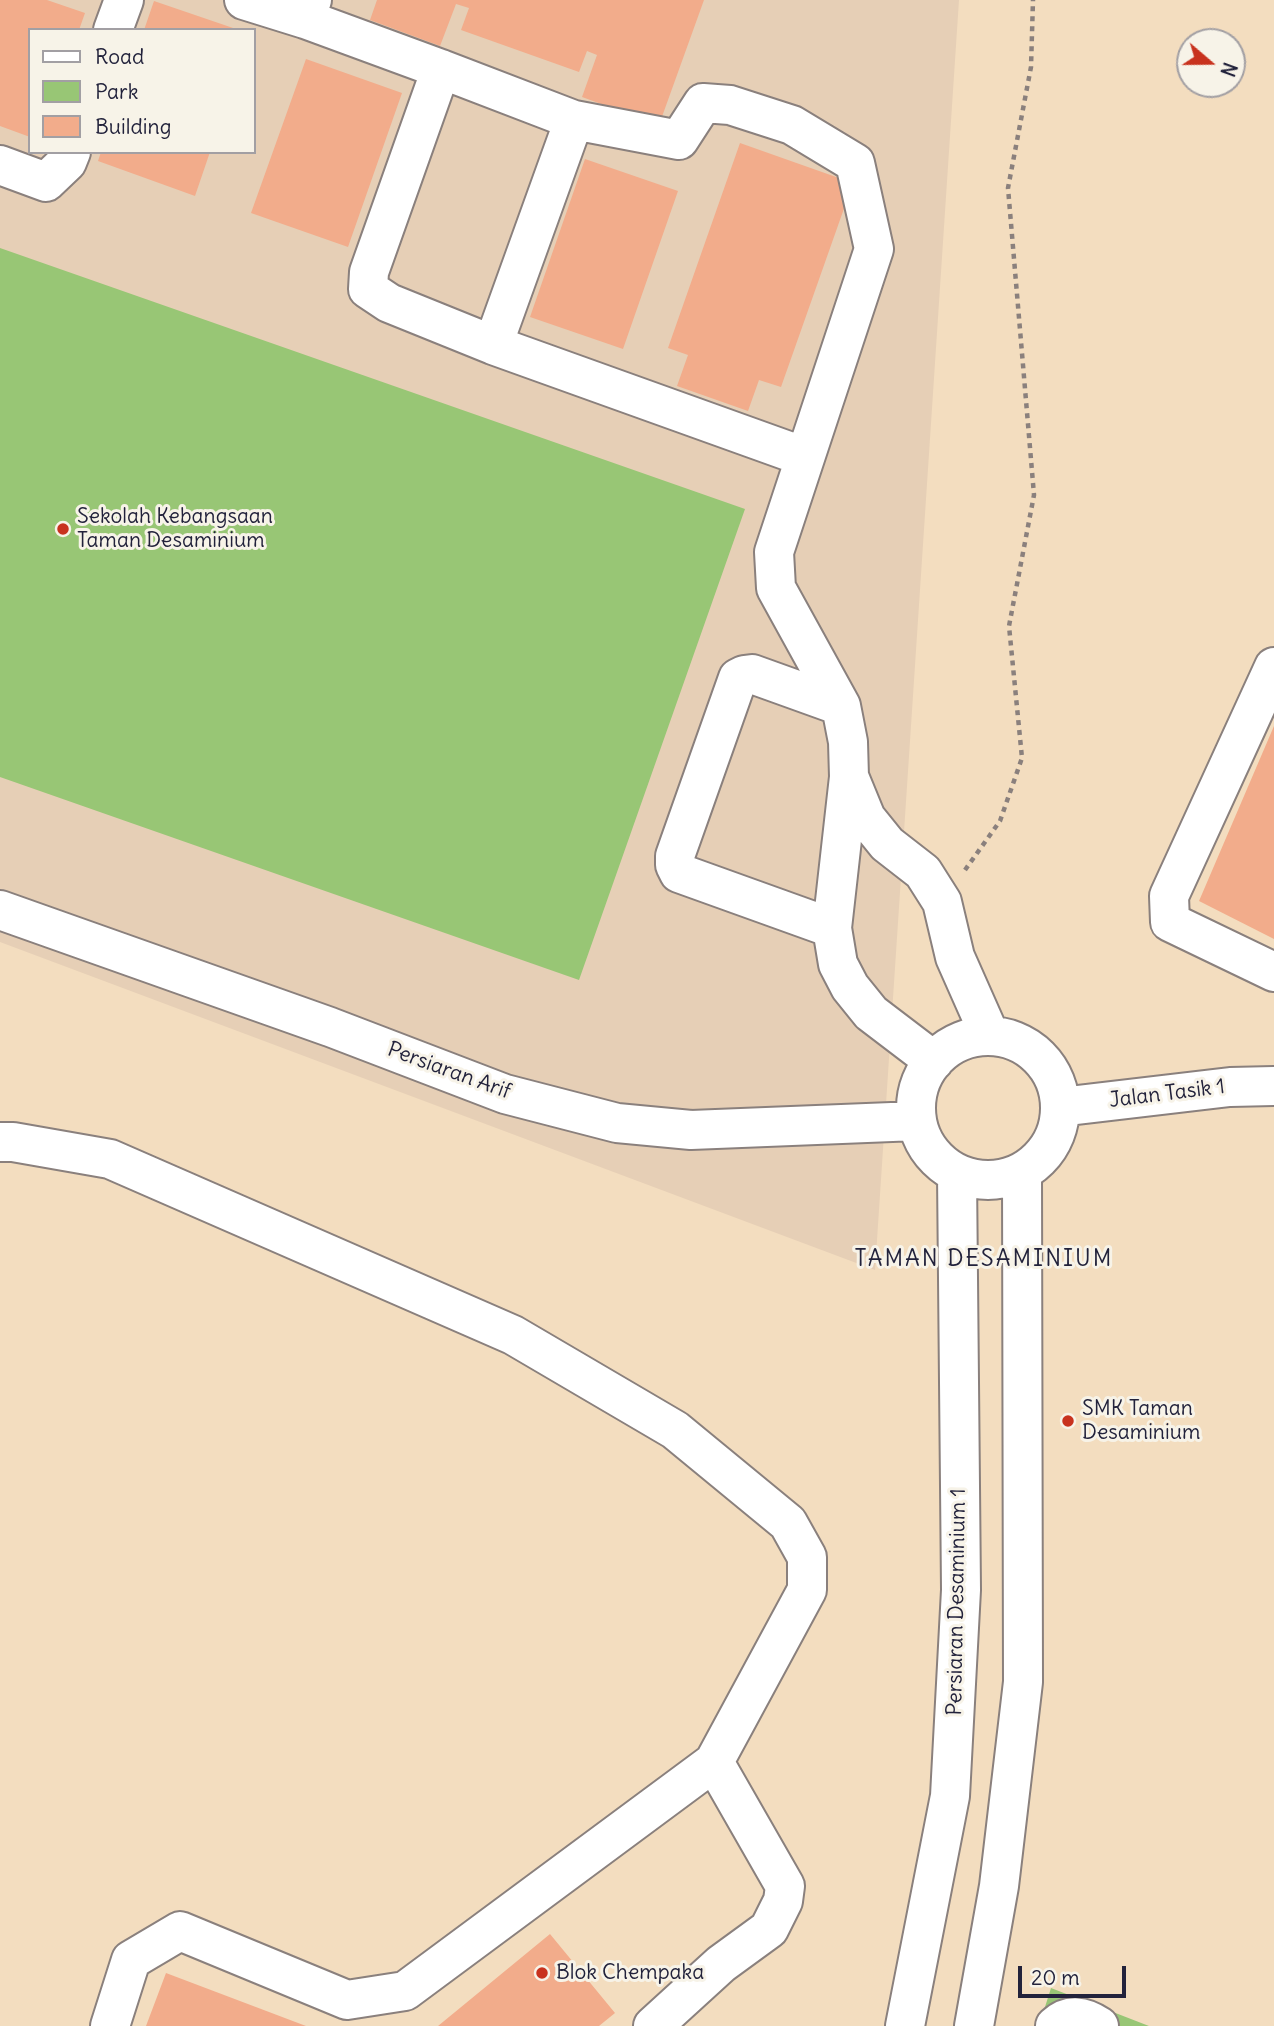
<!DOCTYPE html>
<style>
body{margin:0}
#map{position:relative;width:1274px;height:2026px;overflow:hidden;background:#f3ddbf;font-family:Delius,sans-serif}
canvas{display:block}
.legend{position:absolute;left:28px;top:28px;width:228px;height:126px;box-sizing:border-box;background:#f7f3e8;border:2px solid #a29fa3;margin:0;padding:9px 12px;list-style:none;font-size:21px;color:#22223b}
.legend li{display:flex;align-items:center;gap:14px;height:35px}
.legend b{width:35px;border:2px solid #a29fa3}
.north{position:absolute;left:1176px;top:28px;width:70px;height:70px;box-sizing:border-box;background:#f7f3e8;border:2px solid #a29fa3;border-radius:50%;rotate:110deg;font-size:19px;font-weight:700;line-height:28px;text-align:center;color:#22223b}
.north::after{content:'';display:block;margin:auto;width:24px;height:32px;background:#c8321e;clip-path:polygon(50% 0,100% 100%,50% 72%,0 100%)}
.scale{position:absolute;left:1018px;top:1966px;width:108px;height:32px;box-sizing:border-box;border:4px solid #22223b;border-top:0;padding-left:9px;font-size:21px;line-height:24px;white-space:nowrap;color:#22223b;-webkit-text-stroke:5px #f7f3e8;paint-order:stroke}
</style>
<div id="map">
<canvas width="1274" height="2026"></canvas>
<ul class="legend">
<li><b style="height:9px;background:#fff"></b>Road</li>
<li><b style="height:19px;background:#98c675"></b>Park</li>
<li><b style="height:19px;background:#f2ac8b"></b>Building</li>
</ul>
<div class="north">N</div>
<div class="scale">20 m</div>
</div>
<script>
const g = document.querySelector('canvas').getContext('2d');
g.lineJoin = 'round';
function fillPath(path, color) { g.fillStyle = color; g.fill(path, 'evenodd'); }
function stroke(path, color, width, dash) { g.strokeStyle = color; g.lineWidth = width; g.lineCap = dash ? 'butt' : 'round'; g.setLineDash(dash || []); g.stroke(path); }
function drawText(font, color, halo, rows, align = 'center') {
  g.font = font + ' Delius,sans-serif'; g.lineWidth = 6; g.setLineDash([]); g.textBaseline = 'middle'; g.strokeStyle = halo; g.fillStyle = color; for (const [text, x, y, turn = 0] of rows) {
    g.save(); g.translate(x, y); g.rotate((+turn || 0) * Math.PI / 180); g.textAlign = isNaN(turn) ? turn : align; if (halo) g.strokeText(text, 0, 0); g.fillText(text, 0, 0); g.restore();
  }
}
fillPath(new Path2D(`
 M0,0H959L875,1270L0,942ZM30,30H254V152H30Z`), '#e6cfb6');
fillPath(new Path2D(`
 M0,248L745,509L579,980L0,777Z
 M1051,1988L1149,2026H1039Z`), '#98c675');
fillPath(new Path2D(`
 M0,0H47L85,13L79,30H30V137L0,126Z
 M377,0H704L659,125L582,97L597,55L587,51L579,72L461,30L469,8L456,4L440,46L370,20Z
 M154,1L236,29V30H144Z
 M306,59L402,93L348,247L251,213Z
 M740,143L853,183L781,387L759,380L748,411L677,386L688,355L668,348Z
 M101,152H210L195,196L98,161Z
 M585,159L678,191L623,349L530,317Z
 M1274,726V939L1199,901Z
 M550,1934L615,2013L599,2026H438Z
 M166,1973L306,2026H146Z`), '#f2ac8b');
const minor = new Path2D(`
 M244,0L305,19
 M312,0L305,19L441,69L574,120L679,140L703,103L730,105L792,125L855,163L874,249L774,552L776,588L841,706L848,742L849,777L832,928L838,964L850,987L871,1013L934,1061
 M113,30L124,0
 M441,69L369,272L368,289L389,303L493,345L805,457
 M0,165L46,182L67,162L71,152
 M493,345L574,120
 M1274,667L1169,896L1170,922L1274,972
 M850,779L866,818L887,844L923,872L942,902L955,957L990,1036
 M0,910L330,1027L505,1094L617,1123L691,1130L917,1121
 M832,928L679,873L675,865V856L738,678L744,675L752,674L841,706
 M916 1108a72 72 0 1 1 144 0a72 72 0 1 1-144 0Z
 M1060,1107L1230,1087L1274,1086
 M0,1142H13L110,1159L513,1335L675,1430L788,1523L807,1557V1590L714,1762L405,1991L347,2000L180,1931L131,1960L110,2026
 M653,2026L721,1964L769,1929L783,1901L785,1886L714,1762
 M905,2026L950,1796L961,1590L957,1174
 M974,2026L999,1886L1023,1682L1022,1173
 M1055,2026C1069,2013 1084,2016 1099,2026`);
stroke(minor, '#8a807d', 42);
stroke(new Path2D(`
 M965,870L1000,821L1022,758L1009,626L1034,495L1008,188L1031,67L1033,0`), '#8a807d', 4.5, [5, 5]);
stroke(minor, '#fff', 38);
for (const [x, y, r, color] of [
 [63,529,7,"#c8321e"],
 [1068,1421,7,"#c8321e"],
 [542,1973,7,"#c8321e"]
]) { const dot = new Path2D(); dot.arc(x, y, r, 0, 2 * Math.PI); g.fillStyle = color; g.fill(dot); stroke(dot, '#f7f3e8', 2.5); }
drawText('21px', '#22223b', '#f7f3e8', [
 ["Sekolah Kebangsaan",77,517],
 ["Taman Desaminium",77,541],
 ["SMK Taman",1082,1409],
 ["Desaminium",1082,1433],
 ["Blok Chempaka",556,1973]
], 'left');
drawText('21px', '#22223b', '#f7f3e8', [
 ["Persiaran Arif",449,1071,20],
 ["Jalan Tasik 1",1167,1094,-7],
 ["Persiaran Desaminium 1",957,1602,-89]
]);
g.letterSpacing = '2px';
drawText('23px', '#22223b', '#f7f3e8', [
 ["TAMAN DESAMINIUM",984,1259]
]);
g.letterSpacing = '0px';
</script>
